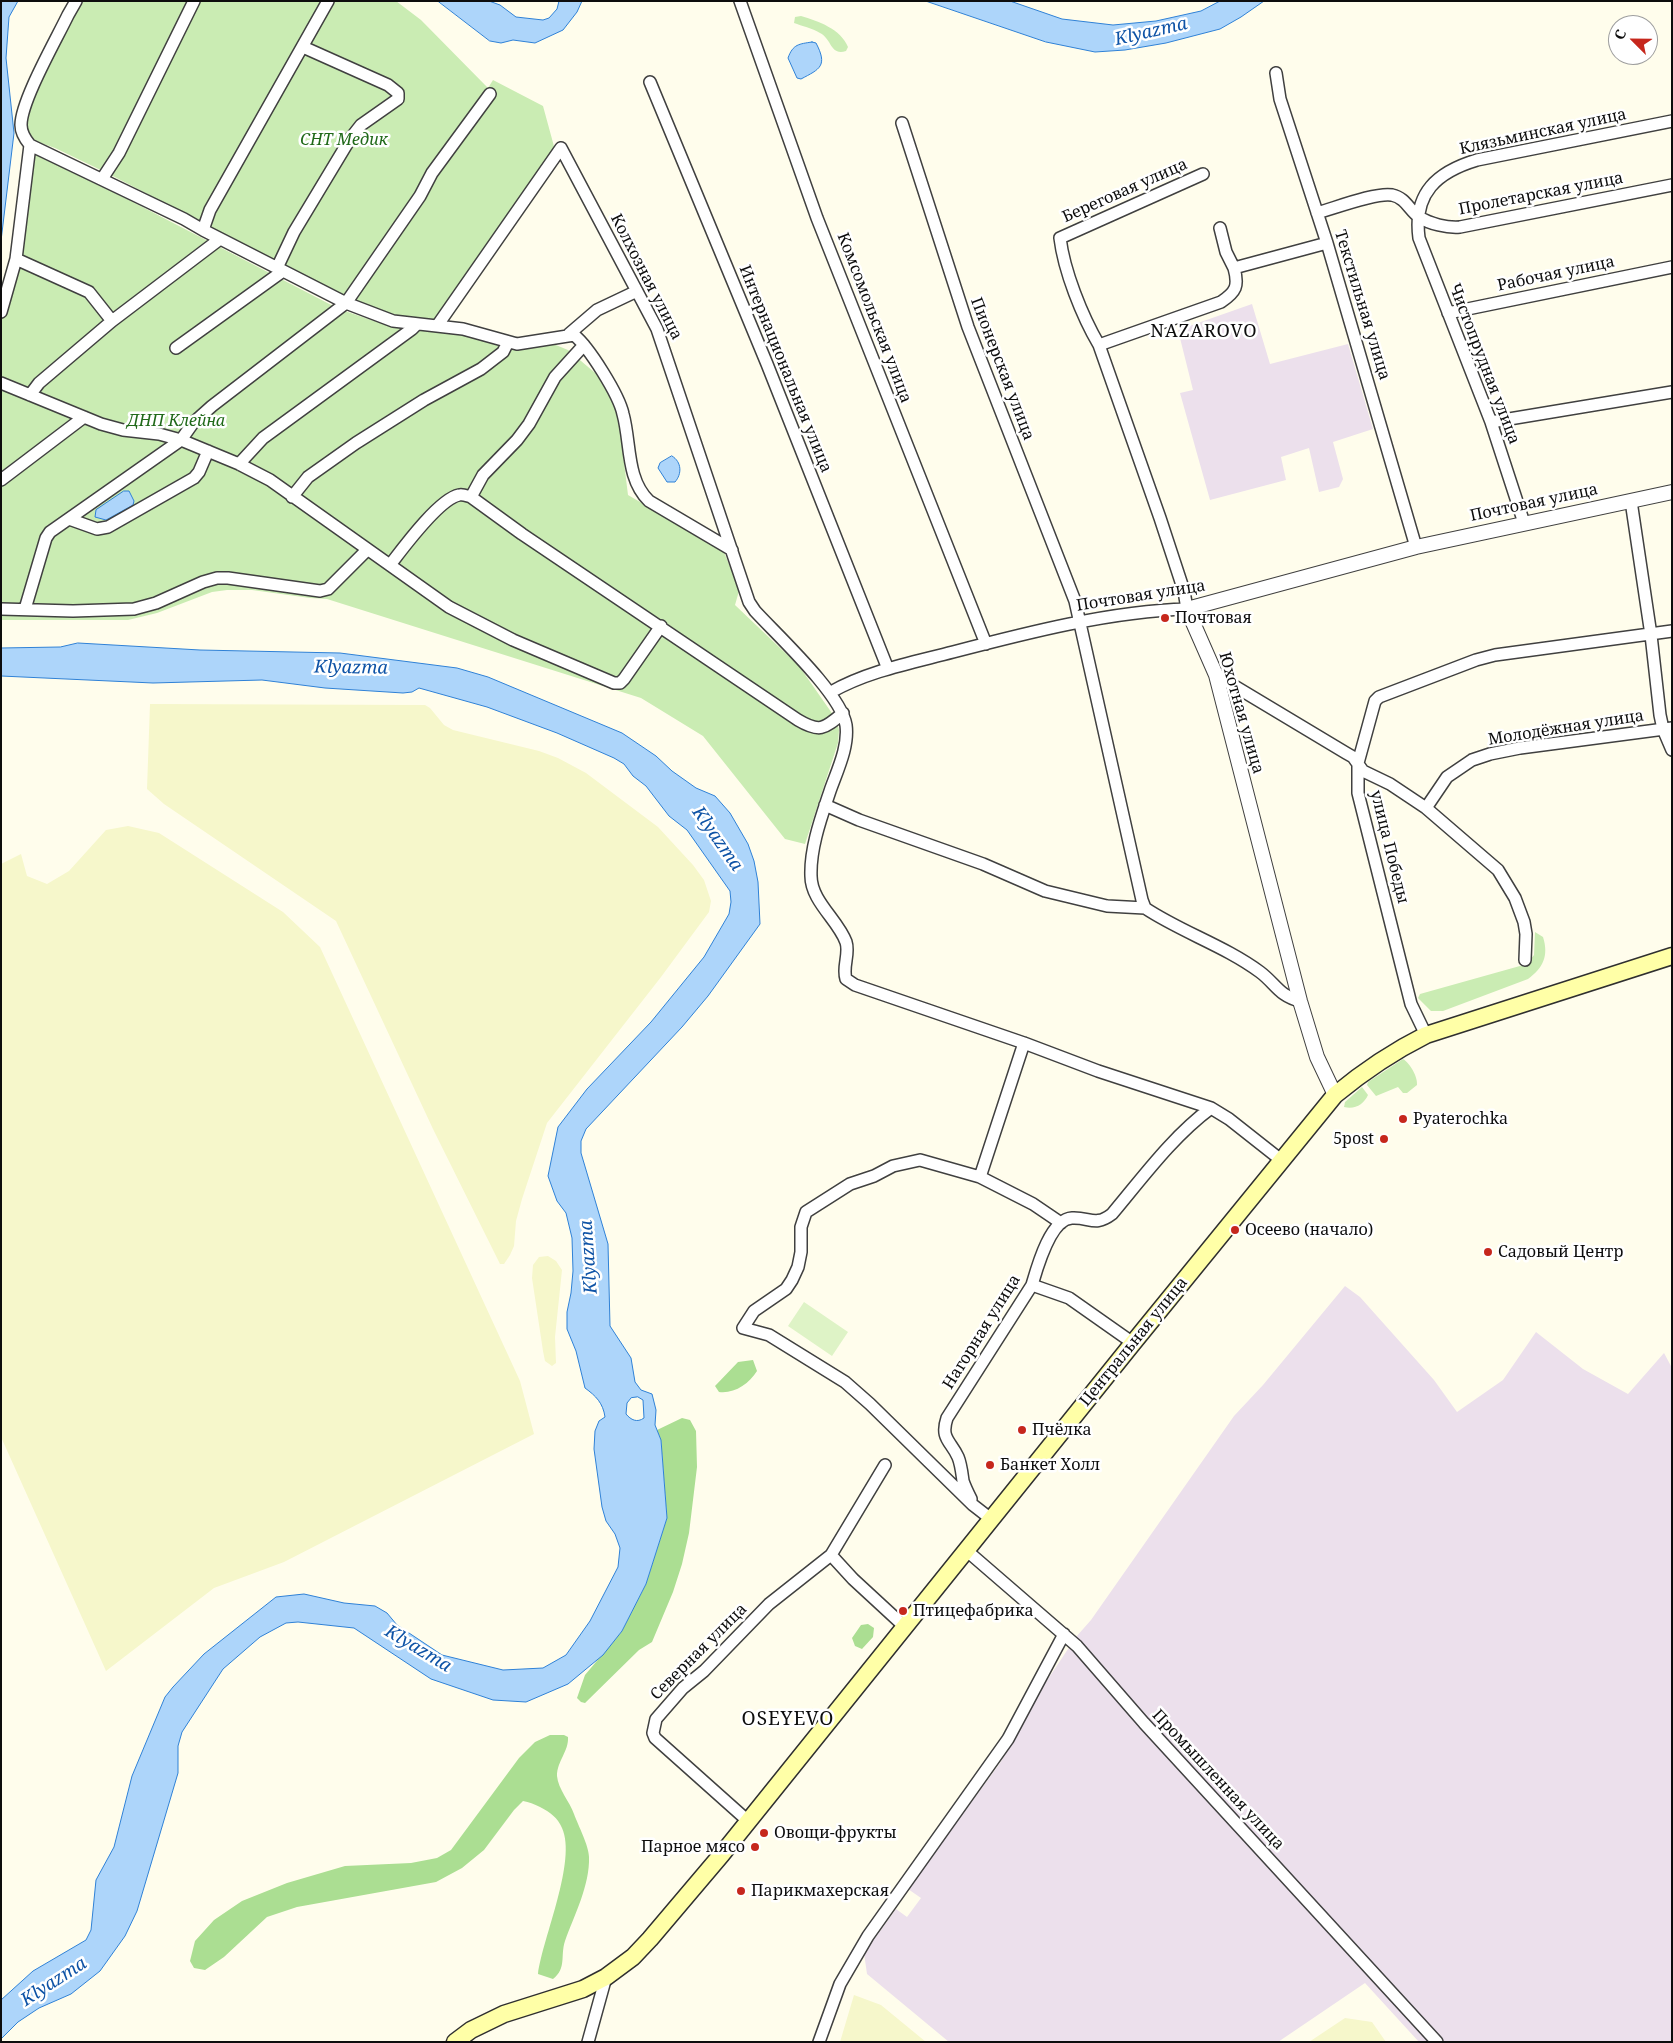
<!DOCTYPE html>
<meta charset="utf-8">
<style>
body{margin:0}
#map{position:relative;width:1673px;height:2043px;overflow:hidden;background:#fffdec;font-family:"Noto Serif",serif}
canvas{display:block}
.frame{position:absolute;inset:0;border:2px solid #0d0d0d;pointer-events:none}
.north{position:absolute;left:1608px;top:15px;width:50px;height:50px;box-sizing:border-box;background:#fff;border:1px solid #9e9e9e;border-radius:50%;rotate:293deg;font-size:14px;font-weight:700;line-height:20px;text-align:center;color:#0d0d0d}
.north::after{content:'';display:block;margin:auto;width:18px;height:22px;background:#c6271c;clip-path:polygon(50% 0,100% 100%,50% 72%,0 100%)}
</style>
<div id="map">
<canvas width="1673" height="2043"></canvas>
<div class="frame"></div>
<div class="north">С</div>
</div>
<script>
const g = document.querySelector('canvas').getContext('2d');
g.lineJoin = 'round';
function fillPath(path, color) { g.fillStyle = color; g.fill(path, 'evenodd'); }
function stroke(path, color, width, dash) { g.strokeStyle = color; g.lineWidth = width; g.lineCap = dash ? 'butt' : 'round'; g.setLineDash(dash || []); g.stroke(path); }
function drawText(font, color, halo, rows, align = 'center') {
  g.font = font + ' "Noto Serif",serif'; g.lineWidth = 5; g.setLineDash([]); g.textBaseline = 'middle'; g.strokeStyle = halo; g.fillStyle = color; for (const [text, x, y, turn = 0] of rows) {
    g.save(); g.translate(x, y); g.rotate((+turn || 0) * Math.PI / 180); g.textAlign = isNaN(turn) ? turn : align; if (halo) g.strokeText(text, 0, 0); g.fillText(text, 0, 0); g.restore();
  }
}
fillPath(new Path2D(`
 M1252,304L1270,364L1348,344L1373,429L1333,442L1343,479L1339,487L1319,492L1309,448L1281,457L1286,480L1210,500L1180,393L1193,390L1178,330Z
 M1345,1286L1360,1297L1434,1380L1457,1412L1503,1380L1536,1332L1583,1369L1628,1394L1664,1353L1672,1368V2042H1419L1365,1983L1278,2042H949L867,1974L864,1953L896,1909L907,1917L921,1898L908,1889L1000,1763L1044,1685L1076,1637L1091,1620L1234,1416L1263,1385Z`), '#ece0ec');
fillPath(new Path2D(`
 M150,704L425,705L430,708L444,725L453,730L539,751L558,758L586,773L658,827L693,865L704,880L711,901L709,912L661,977L547,1123L522,1199L516,1221L514,1246L510,1255L504,1264H500L433,1129L336,921L164,804L147,789Z
 M128,826L159,833L283,912L320,947L520,1381L534,1434L284,1562L214,1588L106,1671L1,1437V864L21,854L27,876L47,884L69,871L106,830Z
 M548,1256L556,1261L562,1270L555,1337L556,1363L552,1366L545,1361L543,1351L532,1278L533,1265L539,1257Z
 M854,1995L881,2005L926,2042H840Z
 M1345,2018L1372,2022L1386,2042H1309Z`), '#f6f7cb');
fillPath(new Path2D(`
 M71,1H396L421,20L488,88L493,80L543,106L555,150L437,320L401,316L374,309L344,296L107,173L55,148L24,137L25,94Z
 M801,16C818,21 841,29 848,47L846,51C830,56 832,39 820,33C812,28 802,26 794,23L795,17Z
 M24,151L38,156L127,199L339,309L377,322L412,329L458,333L516,349L551,343L568,350L600,377L618,414L628,495L723,550L737,583L739,591L735,605L799,666L836,719L839,730L838,743L805,844L785,839L703,736L641,698L327,599L310,598L252,590H227L212,592L157,613L128,620H1V287L11,255Z
 M1535,932L1543,937C1549,956 1543,968 1528,979L1443,1011H1431L1418,998L1420,994L1527,964L1534,955Z
 M1403,1059C1410,1063 1418,1077 1417,1085L1407,1093H1403L1398,1087L1376,1096L1367,1085L1368,1082Z
 M1362,1087L1368,1095C1364,1104 1355,1110 1344,1107L1345,1102Z`), '#caecb3');
fillPath(new Path2D(`
 M753,1360L757,1371C749,1384 734,1394 719,1392L715,1386L738,1362Z
 M682,1418L690,1420L696,1431L697,1467L689,1533L682,1564L673,1592L652,1642L639,1650L585,1703L581,1702L577,1698L585,1675L622,1631L646,1584L667,1518L661,1440L657,1430Z
 M868,1624L874,1628L873,1637L862,1649L855,1646L852,1638L861,1625Z
 M550,1735H564L568,1737C569,1751 557,1761 557,1776C558,1789 570,1802 574,1814C578,1825 589,1846 589,1857C590,1885 574,1916 565,1941C560,1956 567,1968 553,1979L538,1974C543,1937 577,1861 562,1828C558,1818 550,1812 540,1807C534,1804 529,1802 523,1801L514,1810L484,1850L462,1868L436,1882L297,1907L267,1917L224,1957L205,1970L194,1968L190,1961L195,1941L214,1920L242,1901L287,1883L345,1866L411,1863L437,1858L451,1850L519,1758L535,1742Z`), '#abde92');
fillPath(new Path2D(`
 M804,1302L848,1332L832,1356L788,1326Z`), '#def3c6');
const water = new Path2D(`
 M1,1H18L9,17L6,58L14,133L1,241Z
 M438,1H489L500,5L516,17L543,20L549,18L557,9L559,1H582L577,12L563,30L535,43L513,40L501,43L490,41Z
 M926,1H1010L1062,19L1113,25L1156,21L1201,11L1220,1H1264L1241,17L1220,29L1166,43L1125,50L1095,52L1046,42Z
 M812,42L816,43C828,66 820,69 801,79L797,78L788,58C793,44 799,44 812,42Z
 M672,456C682,462 682,474 675,482H667L658,468L660,463Z
 M124,491H129L134,501L133,505L106,520L95,517L96,510Z
 M78,643L200,650L340,653L457,668L488,677L622,733L656,756L672,771L696,788L715,796L730,813L748,844L754,861L758,882L760,924L708,996L682,1027L586,1129L581,1141V1153L608,1244L610,1326L631,1358L635,1382L641,1390L652,1394L656,1410L655,1425L661,1440L667,1518L646,1584L622,1631L603,1655L568,1684L526,1702L493,1700L431,1679L354,1628L298,1622L286,1623L260,1637L223,1669L182,1732L178,1746V1773L137,1911L125,1936L100,1971L71,1994L39,2008L18,2022L1,2039V2000L33,1971L86,1940L91,1930L96,1880L114,1847L132,1776L165,1697L173,1687L204,1654L276,1597L304,1594L344,1603L375,1606L387,1613L397,1625L442,1655L503,1670L543,1668L566,1655L590,1621L618,1567L620,1548L615,1534L606,1521L602,1507L594,1449L595,1431L599,1421L605,1417C603,1403 596,1396 585,1388L576,1351L567,1329V1312L571,1293L573,1271L572,1238L566,1213L557,1201L548,1176L558,1127L587,1089L651,1022L704,957L729,914L731,902L730,891L687,830L669,816L646,786L633,776L624,764L614,758L557,733L487,707L419,688L412,692L403,693L325,688L262,680L153,683L1,676V648L60,647ZM638,1397L643,1400L644,1418C637,1423 631,1420 626,1414L627,1403L631,1398Z`);
fillPath(water, '#add5fa');
stroke(water, '#2f81d6', 1);
const minor = new Path2D(`
 M76,1L68,15C56,40 21,101 21,125C21,133 25,139 30,145L184,219L203,230L346,303L393,321L463,329L517,344L574,335C589,347 619,395 623,414C631,443 626,479 649,501L732,550
 M740,1L817,218L986,644
 M1276,73L1280,99L1327,243L1416,547
 M650,82L767,364L888,669
 M902,123L968,327L1075,601L1142,900L1145,908C1181,932 1225,946 1260,972C1276,984 1279,996 1300,1001
 M102,179L119,153L194,1
 M1317,213C1335,208 1376,192 1392,195C1406,198 1409,210 1419,217C1430,224 1447,228 1460,227L1672,185
 M1220,228L1226,252L1234,268
 M203,230L210,210L328,1
 M16,259L89,292L112,321
 M277,268L294,232L350,139L361,125L398,99V93L388,85L303,47
 M1,312L16,259L30,145
 M1448,313L1672,267
 M437,326L561,148L657,329L749,602L755,611C778,636 841,694 846,725C849,747 837,771 830,791C821,818 810,848 811,876C811,901 838,920 846,942C850,954 842,967 846,979L855,985L1024,1043L1098,1071L1211,1108L1229,1119L1281,1160
 M569,334L597,310L637,291
 M1099,345L1221,302C1236,292 1239,286 1234,268L1327,243
 M176,348L283,271
 M1,383L101,424L123,430L159,434L181,440L239,464L270,480L449,607L513,640L614,683H620L624,679L661,626
 M30,395L39,383L112,321L220,239
 M1491,422L1672,392
 M239,464L263,438L412,329L417,324
 M1,480L84,417
 M292,497L308,477L356,443L424,400L481,369L503,352L508,342
 M471,497L483,475L517,440L529,424L555,377L584,345
 M1631,501L1651,635L1660,715L1663,729L1672,750
 M69,519L97,529L108,527L194,478L199,472L208,451
 M1524,523L1491,422L1419,238C1413,193 1437,172 1477,160L1672,121
 M390,565C403,548 439,499 459,495C463,494 467,496 471,497L522,534L798,720C820,733 824,729 843,713
 M1,609L73,611L134,609L156,603L203,582L217,578H228L320,591L328,589L367,550
 M25,609L46,538L50,532L181,440L193,423L212,406L346,303L420,196L432,173L490,94
 M1216,675L1346,753L1353,757L1363,771L1390,784L1426,808L1498,870L1515,898L1524,922L1526,934L1525,960
 M831,692C868,671 911,663 953,652C1026,633 1111,611 1187,609L1184,591L1160,518L1099,345C1082,316 1064,271 1060,238L1203,174
 M825,805L859,820L983,864L1045,891L1107,906L1145,908
 M1426,808L1447,777L1472,760L1490,754L1520,748L1672,728
 M1426,1035L1411,1004L1358,793V763L1375,701L1379,697L1476,660L1495,655L1672,631
 M980,1177L1024,1043
 M1032,1285L1069,1298L1133,1343
 M971,1499C968,1493 965,1487 963,1481C962,1474 961,1464 958,1457C951,1441 940,1439 947,1418L1032,1285C1037,1268 1050,1219 1072,1218C1090,1217 1095,1227 1112,1214C1143,1177 1173,1136 1211,1108
 M991,1519L973,1505L870,1404L845,1382L769,1335L743,1328L754,1311L786,1289L792,1280L798,1267L801,1252V1227L806,1212L850,1184L874,1176L893,1166L920,1160L980,1177L1033,1204L1061,1223
 M966,1550L1077,1646L1144,1723L1437,2042
 M831,1555L853,1579L905,1627
 M748,1821L655,1738L653,1733L656,1719L683,1688L704,1671L769,1604L831,1555L885,1465
 M588,2042L606,1977
 M819,2042L840,1984L868,1936L1008,1739L1064,1634`);
const tertiary = new Path2D(`
 M1335,1095L1317,1057L1300,1001L1216,675L1187,609L1416,547L1672,492`);
const secondary = new Path2D(`
 M455,2042L471,2030L504,2014L583,1989L606,1977L633,1957L650,1939L722,1854L1133,1343L1335,1095C1364,1071 1392,1052 1426,1035L1672,956`);
stroke(minor, '#404040', 14);
stroke(tertiary, '#404040', 16);
stroke(secondary, '#2f2f2f', 19);
stroke(minor, '#fff', 11);
stroke(tertiary, '#fff', 14);
stroke(secondary, '#ffffa7', 16);
for (const [x, y, r, color] of [
 [1165,618,5,"#c6271c"],
 [1403,1119,5,"#c6271c"],
 [1384,1139,5,"#c6271c"],
 [1235,1230,5,"#c6271c"],
 [1488,1252,5,"#c6271c"],
 [1022,1430,5,"#c6271c"],
 [990,1465,5,"#c6271c"],
 [903,1611,5,"#c6271c"],
 [764,1833,5,"#c6271c"],
 [755,1847,5,"#c6271c"],
 [741,1891,5,"#c6271c"]
]) { const dot = new Path2D(); dot.arc(x, y, r, 0, 2 * Math.PI); g.fillStyle = color; g.fill(dot); stroke(dot, '#fff', 2); }
drawText('16px', '#0d0d0d', '#fff', [
 ["Клязьминская улица",1543,132,-12],
 ["Береговая улица",1125,191,-24],
 ["Пролетарская улица",1541,194,-11],
 ["Рабочая улица",1556,274,-12],
 ["Колхозная улица",646,277,63],
 ["Текстильная улица",1362,305,73],
 ["Комсомольская улица",874,318,69],
 ["Чистопрудная улица",1484,364,69],
 ["Интернациональная улица",785,369,68],
 ["Пионерская улица",1002,369,69],
 ["Почтовая улица",1534,503,-12],
 ["Почтовая улица",1141,596,-9],
 ["Юхотная улица",1241,713,74],
 ["Молодёжная улица",1566,728,-9],
 ["улица Победы",1389,847,76],
 ["Нагорная улица",982,1332,-58],
 ["Центральная улица",1134,1342,-51],
 ["Северная улица",699,1652,-45],
 ["Промышленная улица",1218,1780,47]
]);
drawText('italic 16px', '#206919', '#fff', [
 ["СНТ Медик",344,140],
 ["ДНП Клейна",176,421]
]);
drawText('16px', '#0d0d0d', '#fff', [
 ["Почтовая",1175,618],
 ["Pyaterochka",1413,1119],
 ["5post",1374,1139,"right"],
 ["Осеево (начало)",1245,1230],
 ["Садовый Центр",1498,1252],
 ["Пчёлка",1032,1430],
 ["Банкет Холл",1000,1465],
 ["Птицефабрика",913,1611],
 ["Овощи-фрукты",774,1833],
 ["Парное мясо",745,1847,"right"],
 ["Парикмахерская",751,1891]
], 'left');
drawText('italic 18px', '#0e53a6', '#fff', [
 ["Klyazma",1151,32,-13],
 ["Klyazma",351,668,1],
 ["Klyazma",717,839,55],
 ["Klyazma",589,1257,-94],
 ["Klyazma",418,1649,31],
 ["Klyazma",54,1982,-33]
]);
g.letterSpacing = '1px';
drawText('18px', '#0d0d0d', '#fff', [
 ["NAZAROVO",1204,332]
]);
g.letterSpacing = '0px';
g.letterSpacing = '1px';
drawText('19px', '#0d0d0d', '#fff', [
 ["OSEYEVO",788,1720]
]);
g.letterSpacing = '0px';
</script>
